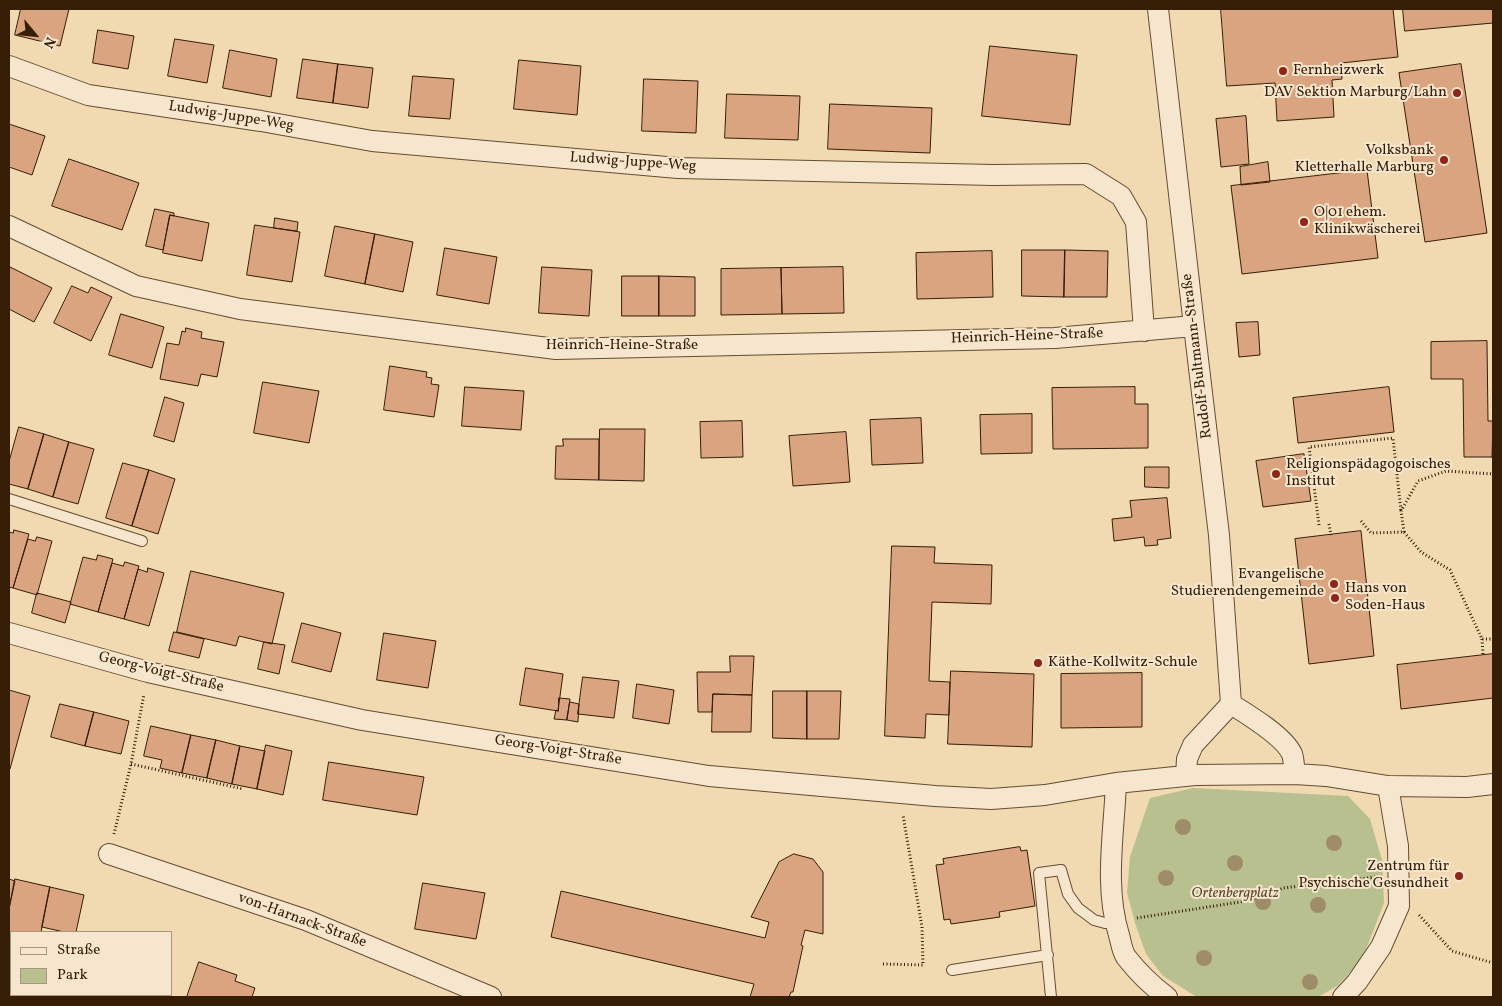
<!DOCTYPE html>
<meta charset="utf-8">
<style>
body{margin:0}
#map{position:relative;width:1502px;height:1006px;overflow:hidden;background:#f1d9b2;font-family:Vollkorn,serif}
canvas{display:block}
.frame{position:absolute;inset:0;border:10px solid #351d06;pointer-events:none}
.legend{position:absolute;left:10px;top:931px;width:162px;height:65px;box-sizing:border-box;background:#f6e6cd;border:1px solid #a9967d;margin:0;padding:6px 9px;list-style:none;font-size:15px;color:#351d06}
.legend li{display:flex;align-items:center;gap:10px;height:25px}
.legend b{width:25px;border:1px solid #a9967d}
.north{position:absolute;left:10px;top:10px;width:50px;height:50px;-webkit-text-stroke:4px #f6e6cd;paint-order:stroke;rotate:118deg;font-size:14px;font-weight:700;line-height:20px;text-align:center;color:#351d06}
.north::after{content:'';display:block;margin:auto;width:18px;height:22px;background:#351d06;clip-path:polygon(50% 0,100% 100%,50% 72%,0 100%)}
</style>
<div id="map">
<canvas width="1502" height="1006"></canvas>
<div class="frame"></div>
<ul class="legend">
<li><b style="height:6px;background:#f6e6cd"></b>Straße</li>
<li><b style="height:14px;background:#b7c08e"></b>Park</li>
</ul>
<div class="north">N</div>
</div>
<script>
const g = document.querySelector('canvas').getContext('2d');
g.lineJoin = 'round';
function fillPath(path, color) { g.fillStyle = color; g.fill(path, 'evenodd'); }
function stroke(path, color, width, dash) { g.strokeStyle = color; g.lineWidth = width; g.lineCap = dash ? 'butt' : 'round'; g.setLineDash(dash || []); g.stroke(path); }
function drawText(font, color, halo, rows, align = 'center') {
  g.font = font + ' Vollkorn,serif'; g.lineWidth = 4; g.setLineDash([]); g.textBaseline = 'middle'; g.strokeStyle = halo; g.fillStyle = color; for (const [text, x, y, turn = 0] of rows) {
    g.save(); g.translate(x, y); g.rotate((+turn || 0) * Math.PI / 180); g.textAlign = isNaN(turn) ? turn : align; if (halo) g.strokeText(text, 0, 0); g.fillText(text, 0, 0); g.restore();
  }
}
fillPath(new Path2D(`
 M1193,788L1348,796L1370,819L1382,860L1384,903L1362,960L1337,986L1318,997H1197L1163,976L1146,954L1136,926L1127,893L1130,857L1150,798Z`), '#b7c08e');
const building = new Path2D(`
 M21,9H69L60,46L15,35Z
 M1221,9H1393L1398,57L1341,63L1342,79L1332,80L1334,117L1277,121L1275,83L1227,86Z
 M1403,9H1493V23L1405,31Z
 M98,30L134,36L128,69L93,63Z
 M175,39L214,45L207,83L168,76Z
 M990,46L1077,55L1070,125L982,116Z
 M230,50L277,59L271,97L223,88Z
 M303,59L338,64L333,103L297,98Z
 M519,60L581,66L577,115L514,109Z
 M338,64L373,68L368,108L333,103Z
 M1461,64L1487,233L1425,242L1399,73Z
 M413,76L454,79L450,119L409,116Z
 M644,79L698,81L696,133L642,131Z
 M727,94L800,96L798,140L725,138Z
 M830,104L932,108L930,153L828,149Z
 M1246,116L1249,164L1221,167L1216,119Z
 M9,124L45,136L32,175L9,167Z
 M69,159L139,183L122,230L52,206Z
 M1268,162L1270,182L1241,185L1240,167Z
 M1367,170L1378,258L1242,274L1231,186Z
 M155,209L174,213V216L170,215L163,250L146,246Z
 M170,215L209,223L202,261L163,253Z
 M275,218L298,222L297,231L274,228Z
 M255,225L300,232L292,282L247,275Z
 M335,226L375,234L365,284L325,276Z
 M375,234L413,242L403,292L365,284Z
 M445,248L497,257L489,304L437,295Z
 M1022,250H1065L1064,297L1022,296Z
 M1065,250L1108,251L1107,297H1064Z
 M992,251L993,297L917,299L916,253Z
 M10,267L52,288L34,322L9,309Z
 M542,267L592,270L589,316L539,313Z
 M843,267L844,313L782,314L781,268Z
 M781,268L782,314L721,315V269Z
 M622,276H659V316H622Z
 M659,276L695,277V316H659Z
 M72,286L88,293L91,287L112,297L91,341L54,323Z
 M121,314L164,327L152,368L109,355Z
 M1258,322L1260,355L1239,357L1236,323Z
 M186,328L202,332L201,338L224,342L217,377L201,374L198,386L160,379L167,343L179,345L182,331L185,332Z
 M1487,341L1488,421H1493L1492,457H1464L1463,379H1431V342Z
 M390,366L427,372L426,377L432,378L431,384L439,385L434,417L384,410Z
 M263,382L319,391L309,443L254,433Z
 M465,387L524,391L521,430L462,426Z
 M1135,387V404H1148V448L1053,449L1052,388Z
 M1389,387L1394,432L1298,443L1293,398Z
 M165,397L184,403L174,442L154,436Z
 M1032,414V453L981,454L980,415Z
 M921,418L923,463L872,465L870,420Z
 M742,421L743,457L701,458L700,422Z
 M19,427L44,434L28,489L9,484V462Z
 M600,429H645L644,481L599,480Z
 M846,432L850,482L793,486L789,436Z
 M44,434L69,442L53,497L28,489Z
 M563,439H599V480L555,479L556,446H563Z
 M69,442L94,449L78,504L53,497Z
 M1304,454L1311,501L1263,507L1256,461Z
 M123,463L149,470L132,526L106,518Z
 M1145,467H1169V488L1145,487Z
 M149,470L175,479L158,534L132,526Z
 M1167,498L1171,538L1157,540L1158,545L1145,546L1144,537L1114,541L1112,519L1132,517L1130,501Z
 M14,530L29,534L13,588L9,587V532L13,533Z
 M1361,531L1374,656L1309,664L1295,539Z
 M37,537L52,541L37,595L13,588L28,539L35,541Z
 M892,546L935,547L934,563L992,565L991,604L932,602L929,681L950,682L949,715L926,714L925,738L885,736Z
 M98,555L113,559L98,612L70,604L83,557L96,560Z
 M125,562L139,566L124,619L98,612L112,563L123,566Z
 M148,568L164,573L149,626L124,619L138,569L147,572Z
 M191,571L284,593L272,644L239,636L236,646L177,632Z
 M37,593L71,602L65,623L32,613Z
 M302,623L341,633L331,672L292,662Z
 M174,632L204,639L199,658L169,651Z
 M384,633L436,641L428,688L377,680Z
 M264,642L285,645L279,674L258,669Z
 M1493,654V698L1401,709L1397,665Z
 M730,656H754L752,695L713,694L712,712H698L697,672H730Z
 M526,668L563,674L558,711L520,705Z
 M951,671L1034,674L1032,747L948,744Z
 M1142,673V727L1061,728V674Z
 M583,677L619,681L614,718L578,714Z
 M637,684L674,690L669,724L633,718Z
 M9,690L30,696L10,769H9Z
 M773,691H807V739L773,738Z
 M807,691H841L839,739H807Z
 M713,694L752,695L751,732H712Z
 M559,698L570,699L567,720L554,719L556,710L558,711Z
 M570,702L579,704L578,722L567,720Z
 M60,704L94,712L85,746L51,737Z
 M94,712L129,721L121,754L85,746Z
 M151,726L191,735L182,773L160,768L162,760L144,756Z
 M191,735L216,740L207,778L182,773Z
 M216,740L240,746L232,784L207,778Z
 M266,745L292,751L283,795L257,789Z
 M240,746L265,751L257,789L232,784Z
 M329,762L424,777L417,815L323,800Z
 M1020,847L1021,851L1027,850L1035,906L999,912L1000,917L951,924L950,919L944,920L936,865L944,864L943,859Z
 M794,854L813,859L823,872V934L805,930L801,945L803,946L793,992H791L789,997H750L754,984L551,937L561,891L765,938L769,922L751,917L779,862Z
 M9,879L15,881L9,909Z
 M15,879L50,887L41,932H11V938H9V909Z
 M423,883L485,893L476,939L415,929Z
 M50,887L84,895L76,932H64L42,927Z
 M199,962L237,975L235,981L255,988L252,997H187Z`);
fillPath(building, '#dba480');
stroke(building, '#351d06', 1);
const lane = new Path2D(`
 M9,499L142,541
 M952,970L1048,955
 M1051,997L1039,873L1061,870L1068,894L1078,908L1094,920L1105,923L1116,921`);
const street = new Path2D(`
 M1158,9L1194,326L1219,535L1231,704L1193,745L1187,759L1186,776
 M9,66L88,95L261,121L372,141L678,168L993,175L1086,174L1121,196L1136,222L1144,331
 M9,226L136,286L240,309L556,349L1055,338L1194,326
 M9,633L148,672L362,720L709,776L935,796L991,799L1045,795L1116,783L1195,775L1295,774L1326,776L1388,786L1467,787L1493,784
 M1231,704C1247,714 1284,736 1292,754C1294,760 1294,768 1295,774
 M1116,783C1114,834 1104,886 1119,935C1121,942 1122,951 1126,957C1137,971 1152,986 1167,997
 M109,854L306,920L491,997
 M1343,997L1357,982L1381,947L1399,906L1398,846L1388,786`);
stroke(lane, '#644c31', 12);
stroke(street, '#644c31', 22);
stroke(new Path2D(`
 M1361,521L1371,533L1404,532L1421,552L1450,570L1482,639H1493
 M1329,524L1331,535
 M1319,525L1309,447L1393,438L1401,511
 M1404,532L1401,511L1418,481L1446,471L1493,474
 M1482,639L1483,655
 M131,764L243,789
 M114,834L131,764L144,694
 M1419,915L1452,951L1493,963
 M1137,918L1240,902L1264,897L1283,888L1376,877
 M883,964L923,965L922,927L903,815`), '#351d06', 3, [1, 2.5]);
stroke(lane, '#f6e6cd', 10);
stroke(street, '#f6e6cd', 20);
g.fillStyle = '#9f8d6a';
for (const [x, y] of [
 [1183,827],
 [1334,843],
 [1235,863],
 [1166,878],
 [1263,902],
 [1318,905],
 [1204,958],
 [1310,982]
]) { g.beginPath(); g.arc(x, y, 8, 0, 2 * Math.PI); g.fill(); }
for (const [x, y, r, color] of [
 [1283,71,5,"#8f2418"],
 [1457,93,5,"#8f2418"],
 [1444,160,5,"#8f2418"],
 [1304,222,5,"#8f2418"],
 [1276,474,5,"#8f2418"],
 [1334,584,5,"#8f2418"],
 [1335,598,5,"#8f2418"],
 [1038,663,5,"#8f2418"],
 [1459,876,5,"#8f2418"]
]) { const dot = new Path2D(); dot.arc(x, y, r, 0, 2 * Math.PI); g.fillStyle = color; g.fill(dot); stroke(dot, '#f6e6cd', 2); }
drawText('15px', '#351d06', '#f6e6cd', [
 ["Fernheizwerk",1293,71],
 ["DAV Sektion Marburg/Lahn",1447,93,"right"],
 ["Volksbank",1434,151,"right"],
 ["Kletterhalle Marburg",1434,168,"right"],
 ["O|01 ehem.",1314,213],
 ["Klinikwäscherei",1314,230],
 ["Religionspädagogoisches",1286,465],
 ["Institut",1286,482],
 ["Evangelische",1324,575,"right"],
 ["Studierendengemeinde",1324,592,"right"],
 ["Hans von",1345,589],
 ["Soden-Haus",1345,606],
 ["Käthe-Kollwitz-Schule",1048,663],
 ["Zentrum für",1449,867,"right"],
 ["Psychische Gesundheit",1449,884,"right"]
], 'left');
drawText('15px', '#351d06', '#f6e6cd', [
 ["Ludwig-Juppe-Weg",231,117,9],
 ["Ludwig-Juppe-Weg",633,163,4],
 ["Heinrich-Heine-Straße",1027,337,-2],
 ["Heinrich-Heine-Straße",622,346],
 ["Rudolf-Bultmann-Straße",1198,356,-97],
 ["Georg-Voigt-Straße",161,673,14],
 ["Georg-Voigt-Straße",558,751,9],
 ["von-Harnack-Straße",302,921,20]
]);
drawText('italic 15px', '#5c4e2f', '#f6e6cd', [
 ["Ortenbergplatz",1235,894]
]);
</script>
